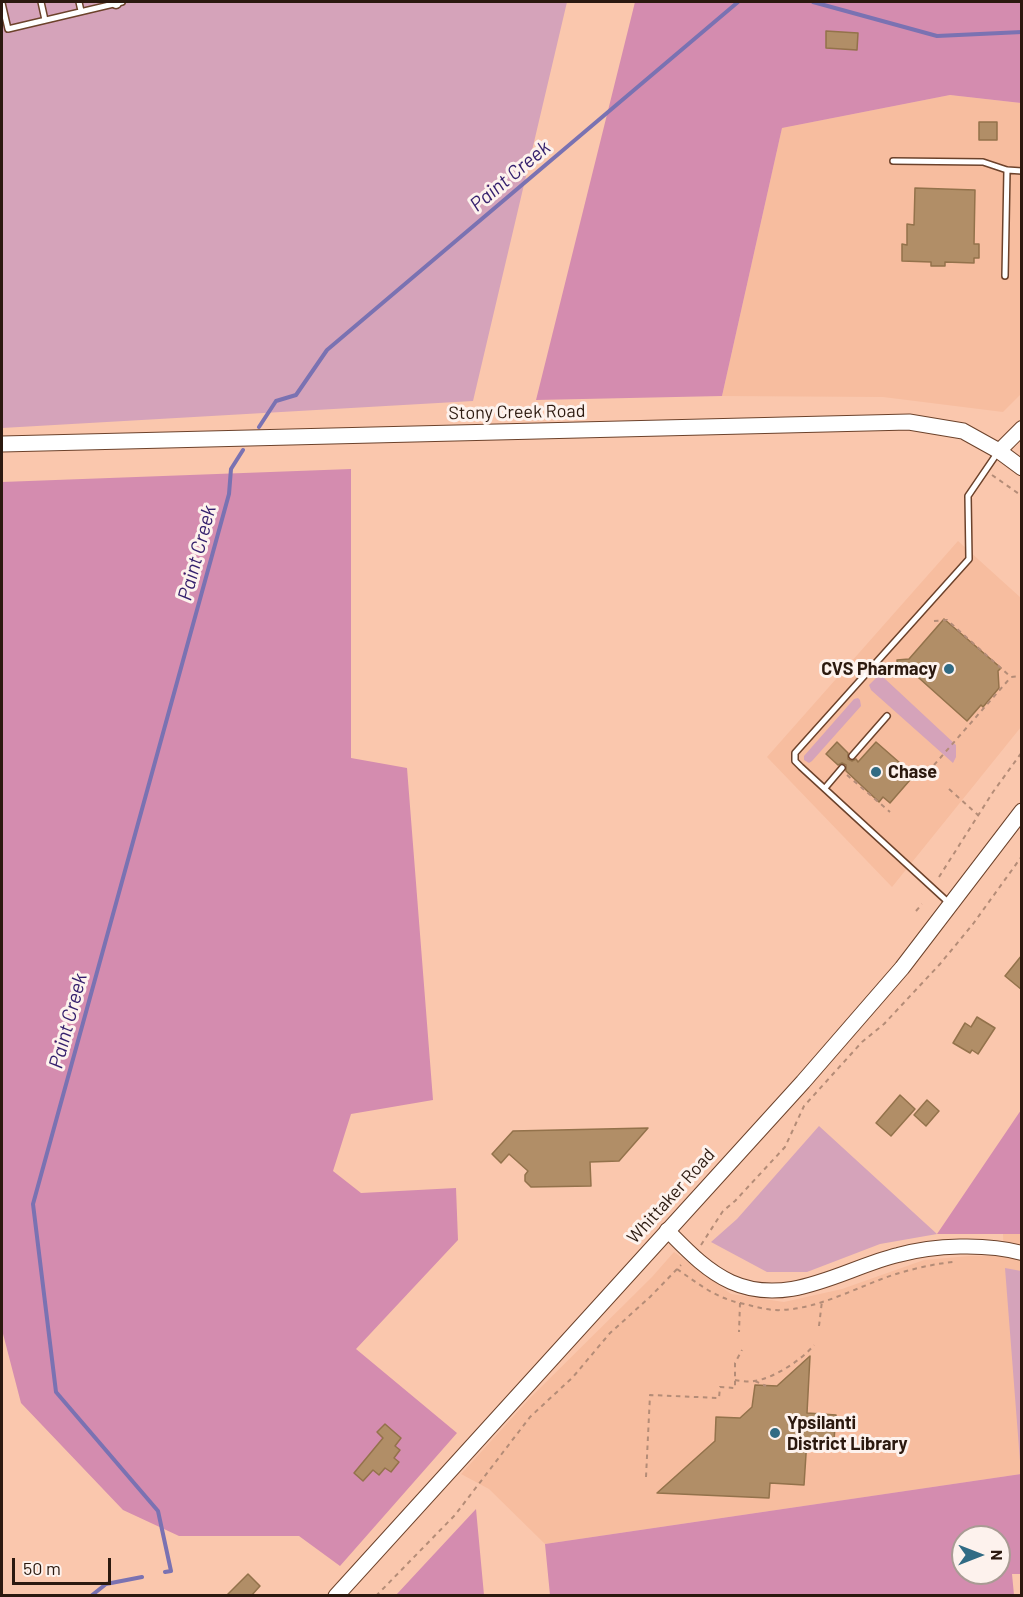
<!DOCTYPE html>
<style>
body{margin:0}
#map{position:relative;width:1023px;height:1597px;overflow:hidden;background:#fac7ad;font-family:Barlow,sans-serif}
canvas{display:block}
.frame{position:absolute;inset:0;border:3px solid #2b190f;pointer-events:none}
.north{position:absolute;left:951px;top:1525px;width:60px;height:60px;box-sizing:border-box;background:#fdf2ed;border:2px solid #a99b94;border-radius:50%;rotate:90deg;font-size:16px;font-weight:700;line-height:24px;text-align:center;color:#2b190f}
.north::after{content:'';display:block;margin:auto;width:21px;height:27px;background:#316b84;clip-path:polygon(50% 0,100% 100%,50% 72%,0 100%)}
.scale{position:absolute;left:12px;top:1558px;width:99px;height:27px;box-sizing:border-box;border:3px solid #2b190f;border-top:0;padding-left:8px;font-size:18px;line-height:21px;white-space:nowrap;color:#2b190f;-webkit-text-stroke:4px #fdf2ed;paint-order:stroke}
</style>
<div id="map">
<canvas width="1023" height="1597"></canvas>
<div class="frame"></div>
<div class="north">N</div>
<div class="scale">50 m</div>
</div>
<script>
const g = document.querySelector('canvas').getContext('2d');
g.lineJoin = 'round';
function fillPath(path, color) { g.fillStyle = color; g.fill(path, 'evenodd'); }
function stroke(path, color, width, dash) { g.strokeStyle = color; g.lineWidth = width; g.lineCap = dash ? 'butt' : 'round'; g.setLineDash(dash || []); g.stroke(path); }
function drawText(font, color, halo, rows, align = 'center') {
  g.font = font + ' Barlow,sans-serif'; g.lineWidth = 6; g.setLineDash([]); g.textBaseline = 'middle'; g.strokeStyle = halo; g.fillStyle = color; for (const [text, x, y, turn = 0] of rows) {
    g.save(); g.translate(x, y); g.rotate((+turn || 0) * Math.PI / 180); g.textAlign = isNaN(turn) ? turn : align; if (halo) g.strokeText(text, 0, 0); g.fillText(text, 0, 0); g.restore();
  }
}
fillPath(new Path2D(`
 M950,95L1021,103V394L1003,412L883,397L722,396L782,128Z
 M958,541L1021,598V727L892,887L767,757Z
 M1003,1234H1021V1474L545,1544L489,1489L461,1474L531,1397L652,1277L674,1252L731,1294L784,1302L842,1289L924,1260L969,1256H1004Z`), '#f7bd9f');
fillPath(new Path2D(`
 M2,2H567L473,401L2,428Z
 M878,676L883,677L956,745V757L953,763L871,690L869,685Z
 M858,698L860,700L861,706L812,761L809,763L804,760V756L854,699Z
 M819,1126L937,1234L880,1244L807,1272H767L711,1242L737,1219Z
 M1005,1268L1021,1271V1474Z`), '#d5a3ba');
fillPath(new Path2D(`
 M635,2H1021V103L950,95L782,128L722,396L536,400Z
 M351,469V758L407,768L433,1100L351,1114L333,1171L361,1193L456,1188L458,1240L356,1349L457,1433L340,1566L299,1536H179L123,1510L21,1403L2,1330V482Z
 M1021,1110V1234H937Z
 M1021,1474V1574H1012L1014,1595H550L545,1544ZM963,1537H999V1573H963Z
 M476,1509L484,1595H396Z`), '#d48caf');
stroke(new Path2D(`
 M813,2L937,36L1022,32
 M259,427L276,401L296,395L327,350L738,2
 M165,1572L171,1571L158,1511L56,1392L33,1204L229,494L231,469L243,450
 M91,1596L106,1584L142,1577`), '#7a72b2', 4);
const building = new Path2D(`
 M826,31L858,33L857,50L826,48Z
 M979,122H997V140H979Z
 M915,188L975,190L974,244H979V258H974V263L945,262V266H931V262L902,261V244L907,245V224L914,225Z
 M944,619L1001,668L998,671L999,688L983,707L981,705L967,721L910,670L898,671L897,660L909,659Z
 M837,742L848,753V759L852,761L856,759L858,762L876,742L908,770L904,774L910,780L890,803L883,797L879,802L846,771V765L842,763L838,765L826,754Z
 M1022,955V990L1005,976Z
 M977,1017L995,1028L978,1054L972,1050L970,1053L953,1043L965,1023L971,1027Z
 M900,1095L915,1109L891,1136L876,1123Z
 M927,1100L939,1111L926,1126L914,1115Z
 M648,1128L619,1161L590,1162L591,1186L531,1187L525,1181V1175L528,1171L509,1154L501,1163L492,1154L513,1131Z
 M810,1356L807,1413L836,1415L834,1440L807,1439L804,1485L770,1483L769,1498L657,1493L715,1441L716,1417L740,1418L752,1407L755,1385L777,1386Z
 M385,1424L401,1438L395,1446L400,1450L394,1458L399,1462L391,1472L385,1468L379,1475L373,1470L363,1481L354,1473L383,1438L377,1432Z
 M248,1574L260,1586L251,1596H226Z`);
fillPath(building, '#b18e67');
stroke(building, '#93724b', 1.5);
const service = new Path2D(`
 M41,2L45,20
 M79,2L81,11
 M2,3L8,29L122,2
 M893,161L983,162L1007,170L1022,171
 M1005,276L1007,170
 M852,756L887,716
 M825,788L842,768
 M949,903L801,767L795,761V753L969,559L968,496L998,452`);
const minor = new Path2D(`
 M116,2V3`);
const tertiary = new Path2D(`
 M999,451L1022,428
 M667,1230C686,1249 705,1270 731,1282C789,1308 844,1268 898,1255C934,1245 986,1243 1022,1253`);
const secondary = new Path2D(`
 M2,444L909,422L963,431L999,451L1022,468
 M336,1596L803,1082L902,968L1022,811`);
stroke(service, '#6c422b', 8);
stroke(minor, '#6c422b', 13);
stroke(tertiary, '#6c422b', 16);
stroke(secondary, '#6c422b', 17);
stroke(new Path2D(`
 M992,475L1022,496
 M934,621L947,620L1011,677L1022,676
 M934,765L1011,677
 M929,770L938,778
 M847,775L890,812
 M949,789L978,815
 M939,877L993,792L1022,752
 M916,911L922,904
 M701,1245L723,1211L735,1201L785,1147L804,1106L862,1042L884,1024L940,964L973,924L1022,856
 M677,1269C697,1283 716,1298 740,1303L739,1332
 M740,1303C754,1306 768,1311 782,1310C821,1308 857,1287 893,1275C912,1269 933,1264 953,1262
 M819,1326L822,1301
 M735,1380C741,1381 748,1382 754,1381C773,1379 803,1359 814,1345
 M755,1381L766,1386
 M646,1477L650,1395L719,1398L720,1387L735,1388V1363L742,1350
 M376,1596L455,1515L530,1417L573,1377L610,1333L650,1297L681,1265`), '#b48c77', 2, [4.5, 4.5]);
stroke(service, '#fff', 5);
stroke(minor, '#fff', 10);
stroke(tertiary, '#fff', 14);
stroke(secondary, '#fff', 15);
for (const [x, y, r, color] of [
 [949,669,6,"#316b84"],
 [876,772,6,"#316b84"],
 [775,1433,6,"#316b84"]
]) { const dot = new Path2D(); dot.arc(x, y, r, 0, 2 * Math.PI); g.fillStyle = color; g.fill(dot); stroke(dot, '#fdf2ed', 2); }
drawText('18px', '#2b190f', '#fdf2ed', [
 ["Stony Creek Road",517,412,-1],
 ["Whittaker Road",671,1196,-48]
]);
drawText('bold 18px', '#2b190f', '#fdf2ed', [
 ["CVS Pharmacy",937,669,"right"],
 ["Chase",888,772],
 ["Ypsilanti",787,1423],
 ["District Library",787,1444]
], 'left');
drawText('italic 20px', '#331e6c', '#fdf2ed', [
 ["Paint Creek",510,176,-40],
 ["Paint Creek",197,553,-75],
 ["Paint Creek",68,1021,-75]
]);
</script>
